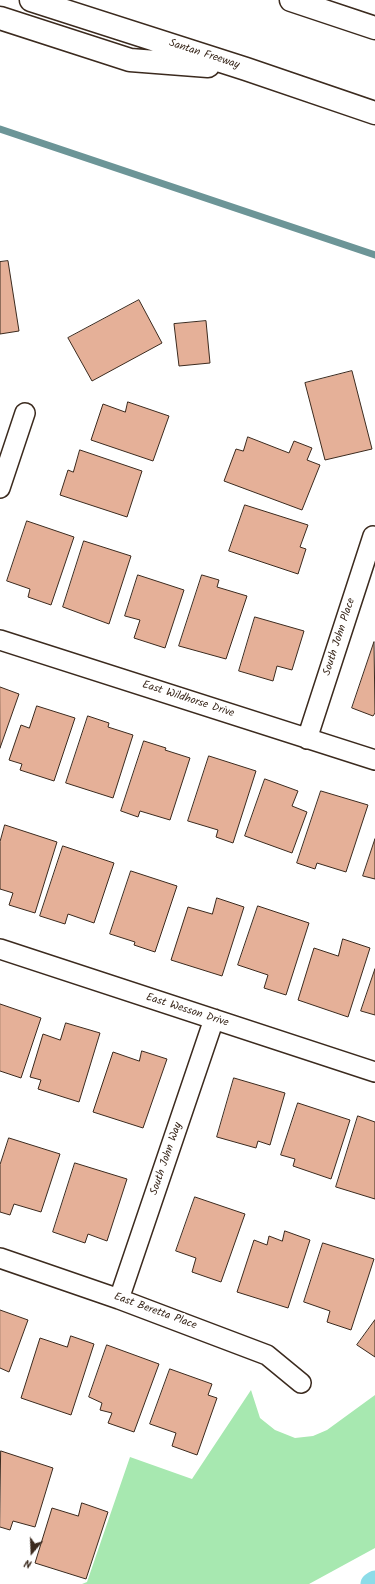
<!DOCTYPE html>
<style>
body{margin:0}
#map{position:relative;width:375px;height:1584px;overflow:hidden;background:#fff;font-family:Kalam,sans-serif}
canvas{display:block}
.north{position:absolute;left:12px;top:1532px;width:40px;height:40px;-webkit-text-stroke:3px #fff;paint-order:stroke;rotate:199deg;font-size:11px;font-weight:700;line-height:16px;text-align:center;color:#3b2a1e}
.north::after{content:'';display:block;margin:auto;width:14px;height:18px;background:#3b2a1e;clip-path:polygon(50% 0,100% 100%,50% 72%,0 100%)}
</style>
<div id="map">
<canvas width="375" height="1584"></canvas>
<div class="north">N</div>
</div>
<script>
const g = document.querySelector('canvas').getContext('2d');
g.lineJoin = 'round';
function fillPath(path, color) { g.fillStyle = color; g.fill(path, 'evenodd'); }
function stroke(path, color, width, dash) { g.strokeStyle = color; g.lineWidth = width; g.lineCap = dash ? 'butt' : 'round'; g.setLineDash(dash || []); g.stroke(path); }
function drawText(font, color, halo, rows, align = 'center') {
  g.font = font + ' Kalam,sans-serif'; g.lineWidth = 4; g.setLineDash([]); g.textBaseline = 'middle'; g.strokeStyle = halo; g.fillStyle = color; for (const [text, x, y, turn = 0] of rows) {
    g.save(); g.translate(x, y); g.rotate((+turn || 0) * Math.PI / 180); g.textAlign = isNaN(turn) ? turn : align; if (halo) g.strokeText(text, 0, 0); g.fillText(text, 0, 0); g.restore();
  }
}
fillPath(new Path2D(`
 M251,1390L260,1418L275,1430L295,1438L313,1436L327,1430L375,1395V1548L309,1584H82L87,1582L130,1457L192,1479Z`), '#a7e8b0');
stroke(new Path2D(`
 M0,129L375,255`), '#6c9597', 7);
stroke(new Path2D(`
 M372,1584L375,1582`), '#8cdce8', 23);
const building = new Path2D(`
 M8,261L19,331L0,334V262Z
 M139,300L162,343L92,381L68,338Z
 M206,321L210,363L179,366L174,324Z
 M352,371L372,449L325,460L305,383Z
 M128,402L169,416L153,461L91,440L103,404L125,412Z
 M248,437L289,453L294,441L312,448L307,460L320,465L302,510L224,481L236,449L243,451Z
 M80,450L142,471L127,517L60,495L68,470L73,472Z
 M245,505L308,525L300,547L306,549L298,574L229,551Z
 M27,521L74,537L51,605L28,597L30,589L7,581Z
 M84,541L131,556L109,624L63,607Z
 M138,575L184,590L165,648L134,638L140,620L125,616Z
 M202,575L219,580L217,587L247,596L226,659L179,646Z
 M255,617L304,631L292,670L277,666L273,681L239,671Z
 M374,642L375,713L373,716L352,708Z
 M0,687L19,694L0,748Z
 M37,706L75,718L54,781L20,770L22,764L9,760L21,725L29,728Z
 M88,716L109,723L108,727L133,735L113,798L66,783Z
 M144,741L166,748L165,750L190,758L170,820L140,811L138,817L121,811Z
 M209,756L256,771L233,843L216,837L218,830L188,821Z
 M265,779L298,791L292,806L307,812L292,853L245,836Z
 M321,791L368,805L346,872L317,863L315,869L297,863Z
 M5,825L57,842L35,913L9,905L13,893L0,889V842Z
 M375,839V879L363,876Z
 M63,846L114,863L94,923L68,914L65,924L40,916Z
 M131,871L177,886L155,952L134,945L135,942L110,934Z
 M217,898L244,907L222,976L171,960L188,907L212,914Z
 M258,906L309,923L286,995L264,988L268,975L238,965Z
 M343,939L370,948L348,1017L298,1000L314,948L338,956Z
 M375,969V1015L361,1011Z
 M0,1004L41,1018L21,1078L0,1071Z
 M66,1023L100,1033L79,1102L38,1089L41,1080L30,1077L43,1034L60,1040Z
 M142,1051L167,1059L143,1128L93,1112L113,1052L139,1061Z
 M234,1078L285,1093L270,1145L258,1141L256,1148L217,1137Z
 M298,1103L350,1120L331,1179L293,1166L295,1159L281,1155Z
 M358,1116L375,1122V1199L336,1187Z
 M9,1138L60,1154L41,1212L14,1204L10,1215L0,1212V1165Z
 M75,1163L127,1179L107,1241L88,1234L85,1243L53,1232Z
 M195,1197L245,1214L221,1282L192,1272L196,1258L176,1251Z
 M285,1231L310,1240L288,1308L237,1292L254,1240L267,1245L269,1236L282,1241Z
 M323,1243L374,1259L351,1330L327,1322L330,1311L304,1302Z
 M0,1310L28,1320L9,1372L0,1368Z
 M375,1320V1357L357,1345Z
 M71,1336L94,1344L71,1415L21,1398L40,1338L67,1347Z
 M107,1345L159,1364L134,1432L108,1423L112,1413L100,1410L102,1403L89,1397Z
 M170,1369L212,1384L208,1395L217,1398L197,1455L172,1446L176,1433L150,1424Z
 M1,1451L53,1468L35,1527L13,1521L10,1530L0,1527Z
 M82,1503L108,1512L86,1579L35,1563L52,1508L78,1516Z`);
fillPath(building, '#e5b098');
stroke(building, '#3b2a1e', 1);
const minor = new Path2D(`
 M0,488L25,413
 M0,640L375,760
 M307,739L373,536
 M0,949L375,1072
 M0,1258L119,1299L267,1355L301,1383
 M119,1299L214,1019`);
const motorway = new Path2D(`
 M31,0L246,69L375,113
 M291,0L375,28
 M0,18L130,60L208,66`);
stroke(minor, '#3b2a1e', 22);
stroke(motorway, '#3b2a1e', 25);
stroke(minor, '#fff', 19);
stroke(motorway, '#fff', 22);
drawText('11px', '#3b2a1e', '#fff', [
 ["Santan Freeway",204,55,18],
 ["South John Place",340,637,-72],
 ["East Wildhorse Drive",188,700,18],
 ["East Wesson Drive",187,1011,18],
 ["South John Way",167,1159,-71],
 ["East Beretta Place",155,1312,20]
]);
</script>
